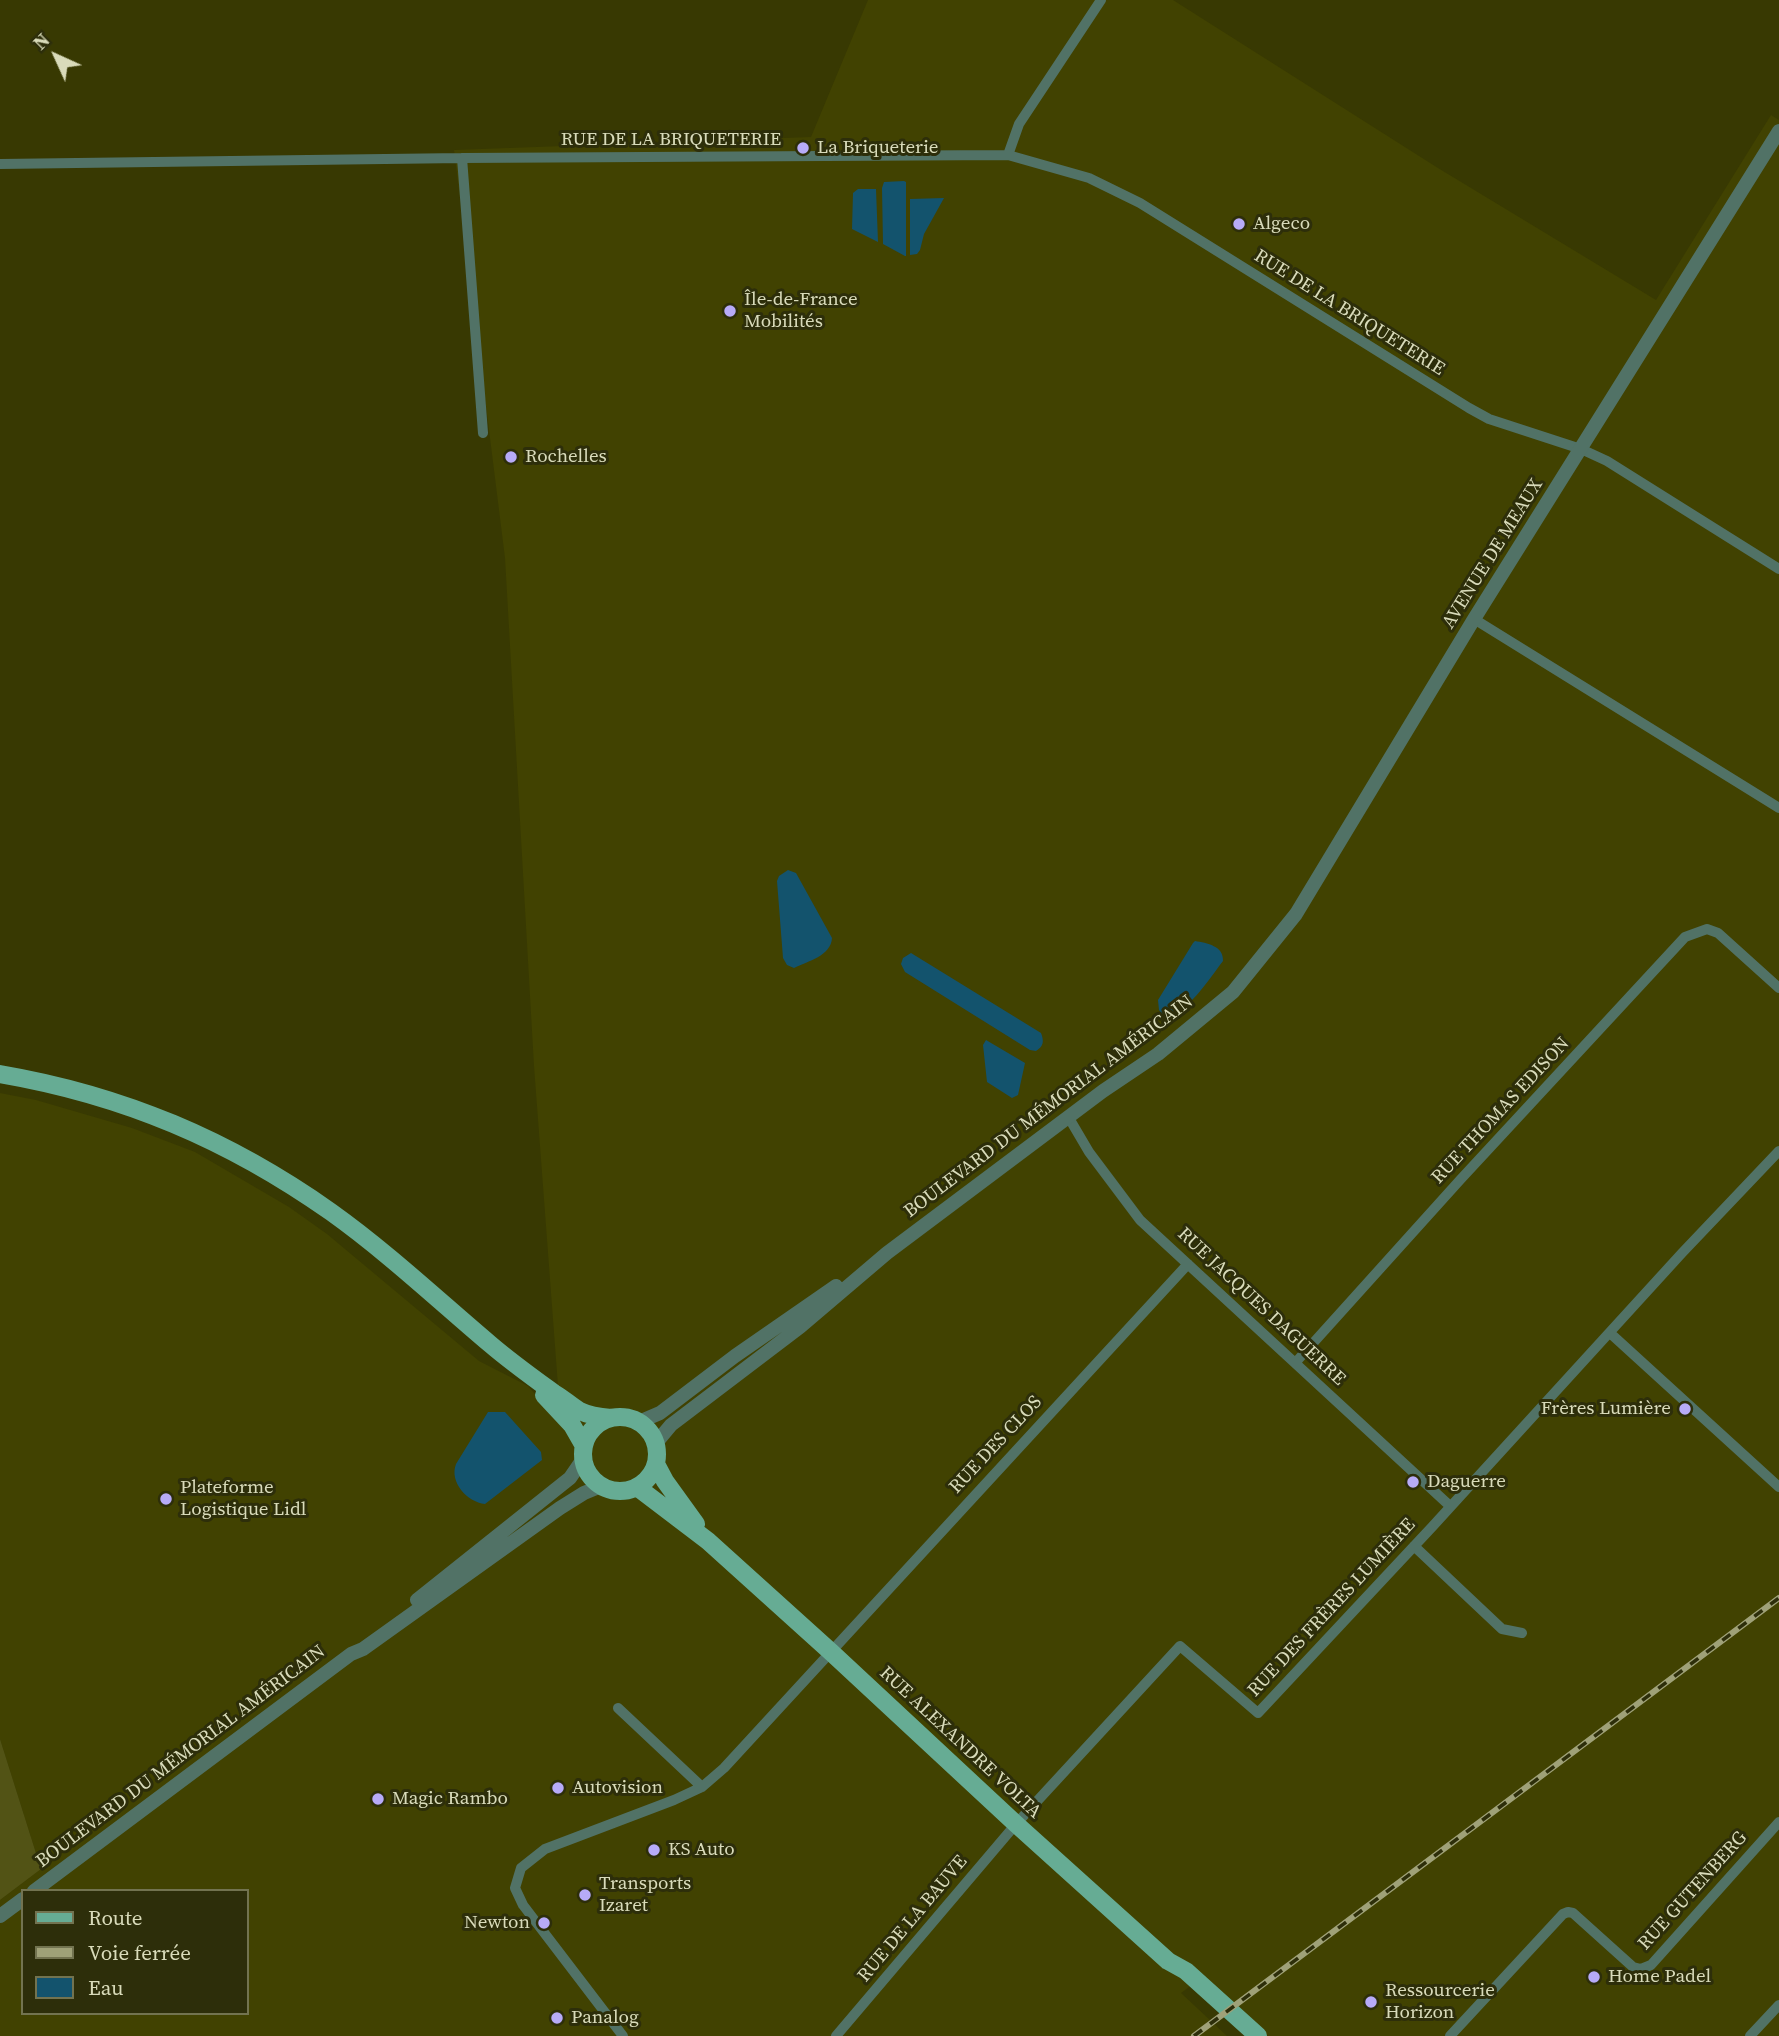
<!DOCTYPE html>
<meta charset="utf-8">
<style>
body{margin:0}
#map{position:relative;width:1779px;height:2036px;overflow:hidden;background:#383902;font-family:"Source Serif 4",serif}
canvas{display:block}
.legend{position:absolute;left:21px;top:1889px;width:228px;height:126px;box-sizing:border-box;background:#2d2e0a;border:2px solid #727350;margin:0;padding:9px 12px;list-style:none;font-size:21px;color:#d9dbba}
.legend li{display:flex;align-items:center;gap:14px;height:35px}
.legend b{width:35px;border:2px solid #727350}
.north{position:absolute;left:21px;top:21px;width:70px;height:70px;-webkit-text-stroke:5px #2d2e0a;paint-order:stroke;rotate:315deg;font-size:19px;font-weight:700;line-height:28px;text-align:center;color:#d9dbba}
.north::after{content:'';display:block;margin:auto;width:24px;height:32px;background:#d9dbba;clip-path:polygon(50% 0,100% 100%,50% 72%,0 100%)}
</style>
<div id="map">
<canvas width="1779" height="2036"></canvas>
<ul class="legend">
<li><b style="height:9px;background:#66ac94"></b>Route</li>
<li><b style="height:9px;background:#9fa178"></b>Voie ferrée</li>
<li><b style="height:19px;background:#13536d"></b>Eau</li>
</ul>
<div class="north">N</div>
</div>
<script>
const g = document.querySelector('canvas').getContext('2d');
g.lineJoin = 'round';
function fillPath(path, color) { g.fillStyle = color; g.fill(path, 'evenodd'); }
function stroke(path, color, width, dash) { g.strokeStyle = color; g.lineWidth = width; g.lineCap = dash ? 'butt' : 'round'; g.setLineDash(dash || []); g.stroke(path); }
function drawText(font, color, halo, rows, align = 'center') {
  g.font = font + ' "Source Serif 4",serif'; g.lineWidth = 6; g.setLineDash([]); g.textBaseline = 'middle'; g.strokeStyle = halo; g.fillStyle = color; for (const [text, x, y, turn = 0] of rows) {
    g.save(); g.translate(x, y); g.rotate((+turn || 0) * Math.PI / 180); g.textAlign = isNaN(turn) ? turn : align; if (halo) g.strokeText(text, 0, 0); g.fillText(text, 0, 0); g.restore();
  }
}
fillPath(new Path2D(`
 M868,0H1173L1438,168L1656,300L1771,115L1779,120V2036H1263L1201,1978L1181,1993L1227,2036H0V1900L41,1869L0,1739V1093L36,1100L132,1128L195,1152L289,1207L327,1234L479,1361L528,1386L542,1402L558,1386L534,1066L505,558L454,150L811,137ZM23,1891H247V2013H23Z`), '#414201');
fillPath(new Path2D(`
 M0,1739L41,1869L0,1900Z`), '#525315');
fillPath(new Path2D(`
 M904,181L906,182V256H905L883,244L882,188L884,182Z
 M858,189H876L878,242L852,229L853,193Z
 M944,198L924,234L920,250L917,254L910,255V199Z
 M788,870L796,873L832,938C831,956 808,961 794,968L787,965L783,958L777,881L779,876Z
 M1195,941C1207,943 1224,946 1223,961C1209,979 1187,1015 1164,1016L1159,1010L1158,1000L1193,943Z
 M911,953L1041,1033C1044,1041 1044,1046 1036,1051L1030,1050L905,972L901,964L903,958Z
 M986,1040L1025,1063L1018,1095L1012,1098L987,1082L983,1045Z
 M488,1412H505L541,1452L542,1460L485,1504C467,1502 449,1482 456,1464Z`), '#13536d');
stroke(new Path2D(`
 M1008,155L1019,124L1101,0
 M462,158L483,433
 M0,164L462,158L1008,155L1089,178L1140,203L1469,408L1489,419L1581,449L1607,461L1779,569
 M1474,619L1779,808
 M1069,1118L1089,1152L1140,1220L1450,1506
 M1610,1333L1779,1487
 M1296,1362L1460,1180L1685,937L1707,929L1718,933L1779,988
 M1414,1546L1502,1629L1522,1633
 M618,1708L702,1787
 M623,2036L523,1905L515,1888L521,1868L545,1849L674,1800L702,1787L724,1768L1188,1264
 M836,2036L1016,1824L1180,1646L1258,1713L1432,1527L1682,1253L1779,1151
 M1450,2036L1563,1914L1568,1912L1573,1913L1633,1967L1641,1969L1651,1965L1779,1822
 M1750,2036L1779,2005`), '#517266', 10);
stroke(new Path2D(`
 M639,1422L660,1413L735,1356L836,1286
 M656,1443L671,1425L800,1327L887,1253L1103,1091L1158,1054L1233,992L1296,914L1474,619L1779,131
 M417,1600L570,1478L583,1459
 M34,1891L351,1654L363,1649L560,1508L584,1493L601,1486
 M0,1916L23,1899`), '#517266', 14);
stroke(new Path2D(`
 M0,1074C123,1095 229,1140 331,1212C387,1252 438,1300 490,1344C511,1362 532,1377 554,1393C563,1398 571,1406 580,1411C590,1416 600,1417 611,1418
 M544,1395L572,1425L584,1446
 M583 1454a37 37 0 1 1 74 0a37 37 0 1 1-74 0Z
 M656,1464L665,1481L696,1524
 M637,1487L708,1541L831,1652L1016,1824L1168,1961L1186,1971L1258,2036`), '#66ac94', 18);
const rail = new Path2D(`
 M1194,2036L1779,1598`);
stroke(rail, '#9fa178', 6);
stroke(rail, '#2d2e0a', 3.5, [10]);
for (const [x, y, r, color] of [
 [803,148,7,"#b7abf8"],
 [1239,224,7,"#b7abf8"],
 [730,311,7,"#b7abf8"],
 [511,457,7,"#b7abf8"],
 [1685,1409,7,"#b7abf8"],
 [1413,1482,7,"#b7abf8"],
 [166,1499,7,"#b7abf8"],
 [558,1788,7,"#b7abf8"],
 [378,1799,7,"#b7abf8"],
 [654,1850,7,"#b7abf8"],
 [585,1895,7,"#b7abf8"],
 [544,1923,7,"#b7abf8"],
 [1594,1977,7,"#b7abf8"],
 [1371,2002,7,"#b7abf8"],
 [557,2018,7,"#b7abf8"]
]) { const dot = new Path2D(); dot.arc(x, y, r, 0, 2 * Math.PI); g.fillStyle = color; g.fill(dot); stroke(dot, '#2d2e0a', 2.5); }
drawText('19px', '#d9dbba', '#2d2e0a', [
 ["RUE DE LA BRIQUETERIE",671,140],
 ["RUE DE LA BRIQUETERIE",1349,313,32],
 ["AVENUE DE MEAUX",1493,554,-58],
 ["BOULEVARD DU MÉMORIAL AMÉRICAIN",1049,1107,-37],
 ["RUE THOMAS EDISON",1501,1111,-47],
 ["RUE JACQUES DAGUERRE",1261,1307,43],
 ["RUE DES CLOS",996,1445,-47],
 ["RUE DES FRÈRES LUMIÈRE",1332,1608,-47],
 ["RUE ALEXANDRE VOLTA",960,1743,43],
 ["BOULEVARD DU MÉMORIAL AMÉRICAIN",181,1757,-37],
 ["RUE GUTENBERG",1693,1891,-48],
 ["RUE DE LA BAUVE",913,1919,-50]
]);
drawText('19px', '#d9dbba', '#2d2e0a', [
 ["La Briqueterie",817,148],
 ["Algeco",1253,224],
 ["Île-de-France",744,300],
 ["Mobilités",744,322],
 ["Rochelles",525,457],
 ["Frères Lumière",1671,1409,"right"],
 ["Daguerre",1427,1482],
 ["Plateforme",180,1488],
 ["Logistique Lidl",180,1510],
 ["Autovision",572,1788],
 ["Magic Rambo",392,1799],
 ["KS Auto",668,1850],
 ["Transports",599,1884],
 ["Izaret",599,1906],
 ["Newton",530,1923,"right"],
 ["Home Padel",1608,1977],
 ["Ressourcerie",1385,1991],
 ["Horizon",1385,2013],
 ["Panalog",571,2018]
], 'left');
</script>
